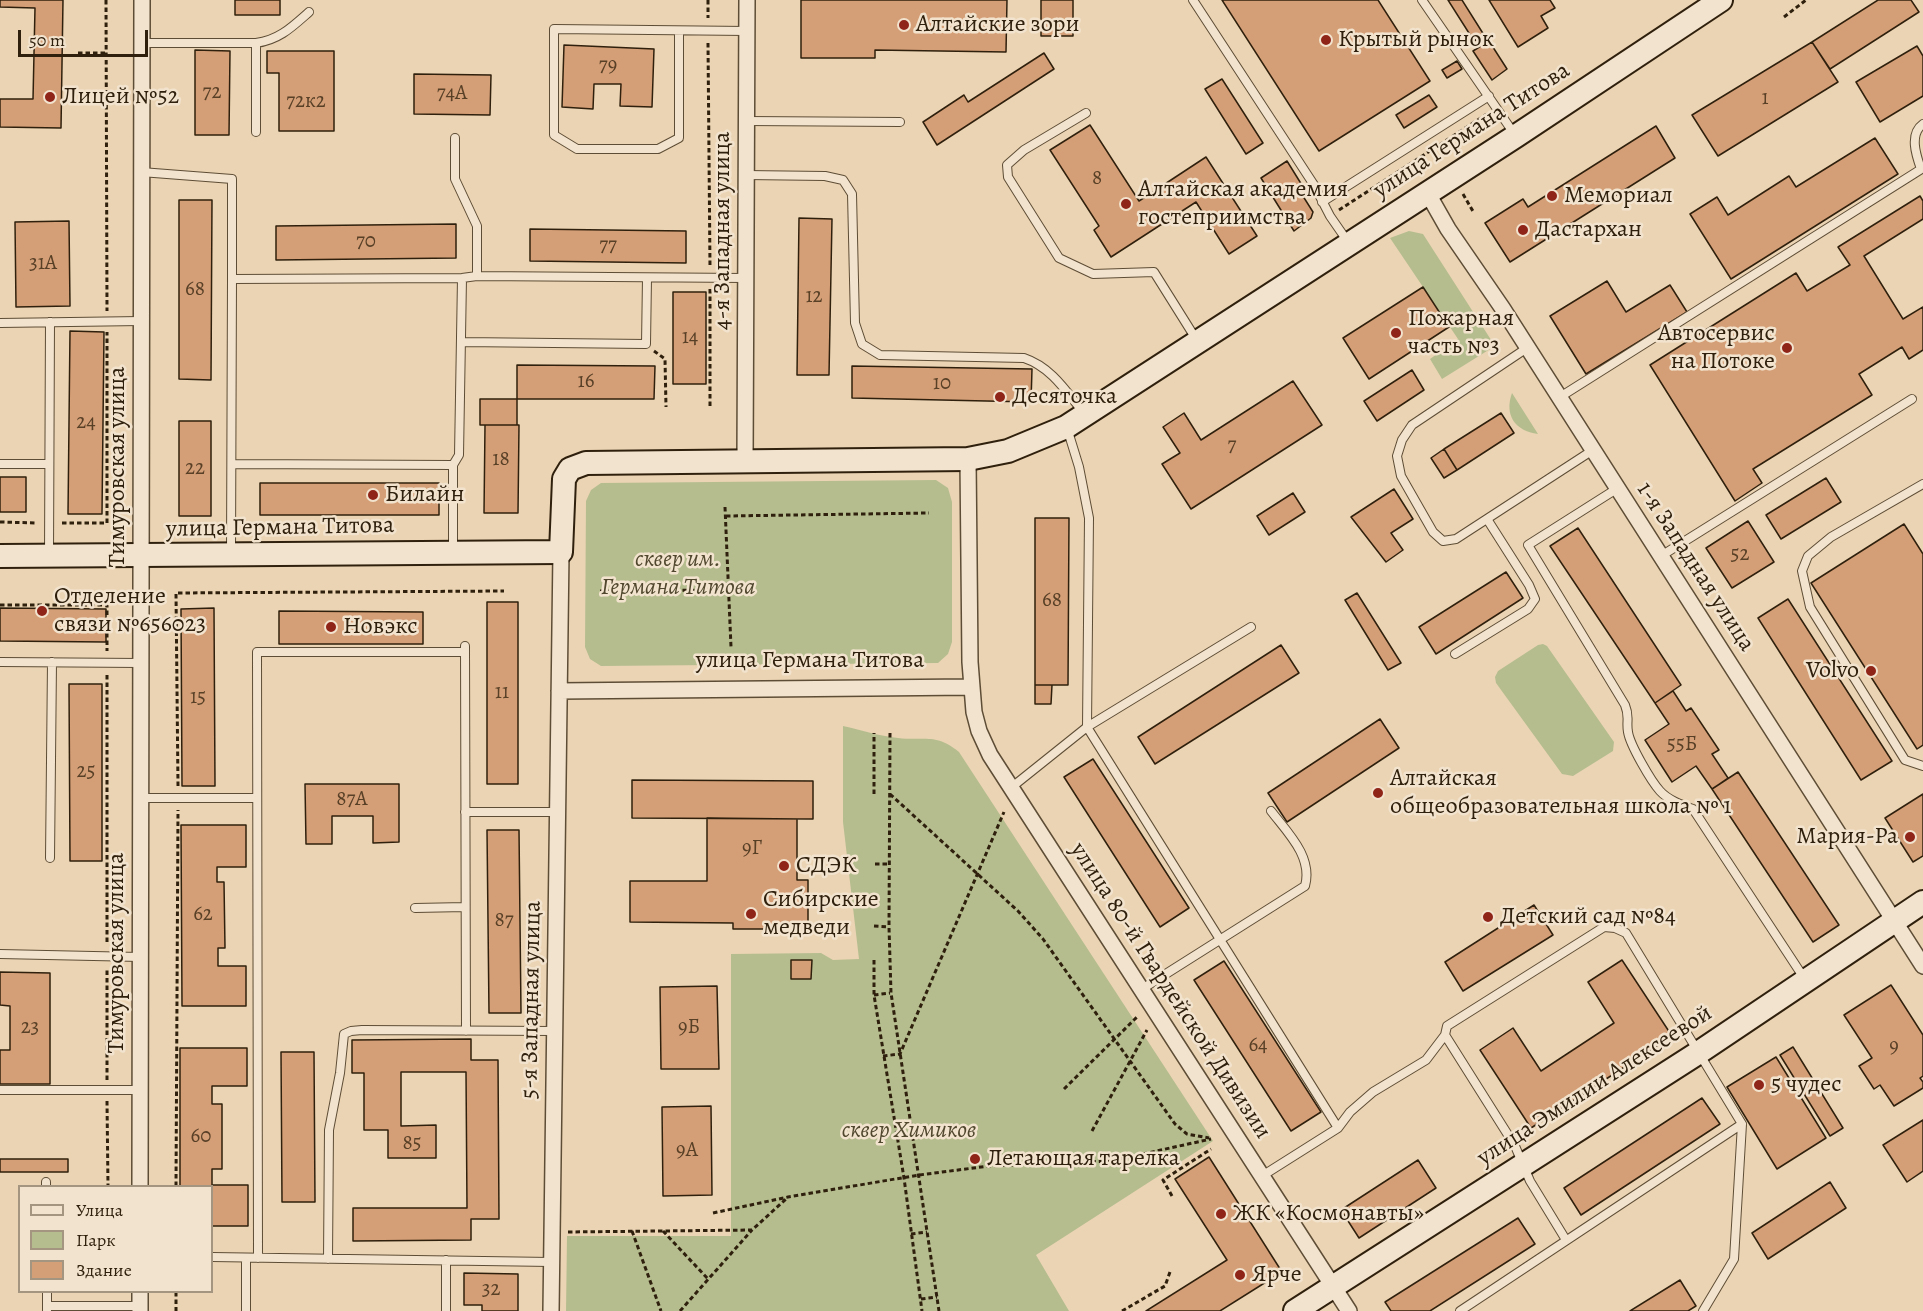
<!DOCTYPE html>
<meta charset="utf-8">
<style>
body{margin:0}
#map{position:relative;width:1923px;height:1311px;overflow:hidden;background:#ebd4b3;font-family:Alegreya,serif}
canvas{display:block}
.legend{position:absolute;left:18px;top:1185px;width:195px;height:108px;box-sizing:border-box;background:#f2e3ce;border:2px solid #a49581;margin:0;padding:8px 10px;list-style:none;font-size:18px;color:#2f200d}
.legend li{display:flex;align-items:center;gap:12px;height:30px}
.legend b{width:30px;border:2px solid #a49581}
.scale{position:absolute;left:18px;top:30px;width:130px;height:27px;box-sizing:border-box;border:3px solid #2f200d;border-top:0;padding-left:8px;font-size:18px;line-height:21px;white-space:nowrap;color:#2f200d;-webkit-text-stroke:4px #f2e3ce;paint-order:stroke}
</style>
<div id="map">
<canvas width="1923" height="1311"></canvas>
<ul class="legend">
<li><b style="height:8px;background:#f2e3ce"></b>Улица</li>
<li><b style="height:16px;background:#b5bd8f"></b>Парк</li>
<li><b style="height:16px;background:#d49e76"></b>Здание</li>
</ul>
<div class="scale">50 m</div>
</div>
<script>
const g = document.querySelector('canvas').getContext('2d');
g.lineJoin = 'round';
function fillPath(path, color) { g.fillStyle = color; g.fill(path, 'evenodd'); }
function stroke(path, color, width, dash) { g.strokeStyle = color; g.lineWidth = width; g.lineCap = dash ? 'butt' : 'round'; g.setLineDash(dash || []); g.stroke(path); }
function drawText(font, color, halo, rows, align = 'center') {
  g.font = font + ' Alegreya,serif'; g.lineWidth = 5; g.setLineDash([]); g.textBaseline = 'middle'; g.strokeStyle = halo; g.fillStyle = color; for (const [text, x, y, turn = 0] of rows) {
    g.save(); g.translate(x, y); g.rotate((+turn || 0) * Math.PI / 180); g.textAlign = isNaN(turn) ? turn : align; if (halo) g.strokeText(text, 0, 0); g.fillText(text, 0, 0); g.restore();
  }
}
fillPath(new Path2D(`
 M1409,231L1423,234L1495,346L1442,379L1430,359L1458,339L1390,238Z
 M1512,393L1538,434C1515,431 1504,415 1512,393Z
 M936,480L948,488L952,502V642L948,654L938,663L601,666L590,659L585,647L586,501L591,490L601,483Z
 M1543,644L1547,646L1614,742L1613,751L1573,776L1562,774L1496,683L1495,677L1498,671L1538,645Z
 M843,726C861,730 879,736 898,738C925,741 936,733 959,752L1213,1141L1036,1255L1069,1311H566L567,1236H731V954L821,953L833,960L859,959L843,822Z`), '#b5bd8f');
const building = new Path2D(`
 M0,0H63L61,128L0,127V99H33L35,8L0,7Z
 M235,0H280V15H235Z
 M801,0H1007L1006,52L875,50V58H801Z
 M1041,0H1073V36H1041Z
 M1222,0H1378L1430,81L1319,151Z
 M1448,0H1462L1484,35L1474,41Z
 M1489,0H1550L1555,8L1541,16L1548,28L1518,47Z
 M1878,0H1911L1919,12L1830,69L1812,42Z
 M1489,41L1507,69L1492,80L1473,51Z
 M1812,42L1838,82L1718,156L1692,115Z
 M564,45L654,49L652,107L620,106L621,84H594L593,109L562,107Z
 M1917,46L1923,56V96L1880,122L1856,82Z
 M195,50L230,51L229,135H195Z
 M267,51H334V131H279V73H267Z
 M1044,53L1054,69L937,145L923,122L964,95L968,102Z
 M1457,61L1462,69L1447,78L1442,70Z
 M414,74L491,75L490,115L414,114Z
 M1222,79L1263,143L1246,154L1205,89Z
 M1429,95L1437,107L1404,128L1396,115Z
 M1090,125L1139,201L1206,157L1257,236L1229,254L1196,202L1111,257L1094,230L1099,226L1050,150Z
 M1656,126L1675,158L1510,262L1485,223L1523,199L1528,207Z
 M1875,138L1898,174L1731,279L1690,214L1717,197L1728,215L1789,176L1796,187Z
 M1287,161L1305,190L1301,193L1313,212L1311,218L1294,231L1261,178Z
 M1920,196L1923,201V219L1864,256L1903,319L1923,307V350L1909,359L1902,347L1859,374L1872,395L1753,469L1762,483L1735,501L1650,365L1796,273L1807,291L1850,265L1838,247Z
 M179,200H212L211,380L179,379Z
 M799,218L832,219L829,375H797Z
 M69,221L70,306L16,307L15,222Z
 M456,224V258L276,260V226Z
 M530,229L686,231V263L530,261Z
 M1607,281L1626,312L1670,285L1687,312L1586,374L1550,316Z
 M1423,287L1449,327L1369,379L1343,338Z
 M673,292H706V384H673Z
 M70,331L104,332L102,514H68Z
 M517,365L655,366L654,399H517Z
 M852,366L1032,369L1031,402L852,398Z
 M1412,370L1424,390L1377,421L1364,401Z
 M1293,381L1322,425L1191,509L1162,464L1180,453L1163,427L1184,413L1201,440Z
 M480,399H517V425H480Z
 M1501,413L1514,433L1457,470L1444,449Z
 M179,421H211V516H179Z
 M485,425H519L518,513H484Z
 M1444,449L1457,470L1444,478L1431,458Z
 M0,477H26V512H0Z
 M1826,478L1841,502L1781,539L1766,515Z
 M260,483H439V515H260Z
 M1394,489L1413,519L1391,533L1403,550L1386,562L1351,517Z
 M1293,493L1305,512L1269,535L1257,516Z
 M1035,518H1069L1068,685H1035Z
 M1748,521L1774,562L1732,588L1706,548Z
 M1904,524L1923,554V745L1917,749L1811,583Z
 M1578,528L1681,685L1655,703L1550,546Z
 M1506,572L1523,598L1436,654L1419,627Z
 M1357,593L1401,663L1388,670L1345,600Z
 M1788,599L1892,761L1861,780L1758,618Z
 M487,602H518V784H487Z
 M0,608L106,609V642L0,641Z
 M214,608L215,786H182L181,609Z
 M279,611L423,612V644H279Z
 M1281,645L1299,673L1155,764L1138,737Z
 M69,684H102V861H70Z
 M1035,685H1052L1051,704H1035Z
 M1673,691L1686,711L1691,708L1719,750L1712,754L1728,778L1712,789L1696,766L1672,782L1645,740L1669,724L1655,703Z
 M1380,719L1399,748L1287,822L1268,793Z
 M1093,759L1189,908L1160,927L1064,777Z
 M1738,772L1839,925L1813,942L1712,789Z
 M632,780L813,781V819L632,818Z
 M305,784H399V842L373,843V816H332V844H306Z
 M1923,794V856L1913,862L1885,818Z
 M707,818L797,819V880H808V923H785V929H733V923L630,922V881H707Z
 M181,825H246V867H217V882H224L225,948H218V966H246V1006H182Z
 M487,830H519L521,1013H489Z
 M1534,905L1553,935L1463,991L1445,962Z
 M791,960H812L811,979H791Z
 M1622,960L1672,1036L1531,1128L1480,1050L1513,1028L1541,1071L1614,1023L1588,982Z
 M1224,961L1321,1112L1291,1131L1194,980Z
 M0,972L50,973V1084H0V1050H10V1006L0,1005Z
 M1891,985L1923,1035V1076L1920,1078L1923,1082V1088L1894,1106L1880,1085L1874,1089L1859,1066L1872,1058L1844,1015Z
 M717,986L719,1069H661L660,987Z
 M471,1039V1060H498L499,1219H471V1240L353,1241V1208H467L466,1072H401V1126L436,1125V1158H388V1130H364V1073H352V1040Z
 M1793,1047L1843,1128L1830,1136L1780,1055Z
 M180,1048H247V1086H212V1104H222V1169H212V1185H248V1226H212V1186H180Z
 M281,1052H314L315,1202H282Z
 M1776,1057L1826,1138L1777,1169L1727,1087Z
 M1702,1098L1720,1124L1581,1215L1564,1188Z
 M711,1106L712,1195L663,1196L662,1107Z
 M1923,1120V1171L1907,1182L1883,1145Z
 M1209,1157L1282,1272L1220,1311H1146L1227,1260L1175,1179Z
 M0,1159H68V1172H0Z
 M1418,1160L1436,1188L1359,1238L1341,1210Z
 M1830,1182L1846,1208L1768,1259L1752,1233Z
 M1518,1218L1535,1244L1430,1311H1391L1385,1302Z
 M464,1273L518,1274V1311H482V1305H464Z
 M1680,1280L1696,1306L1688,1311H1630Z`);
fillPath(building, '#d49e76');
stroke(building, '#2f200d', 1.5);
const lane = new Path2D(`
 M1193,0L1314,185L1330,216L1348,242
 M1422,0L1515,135
 M679,31V138L658,149H577L554,135V29L747,31
 M142,43H256C279,40 292,27 309,12
 M1086,113L1024,150L1007,165L1008,177L1059,258L1093,274L1154,272L1196,339
 M746,121L900,122
 M256,132V43
 M455,138V179L477,226V276
 M1921,169C1916,155 1909,134 1923,124
 M141,172L232,179V279L462,278L477,276L745,278
 M746,175L825,176L843,180L852,194L855,323L862,344L880,355L1024,358C1051,367 1066,391 1083,412
 M1322,202L1489,96
 M0,323L141,321
 M462,342L646,344L647,278
 M1527,348L1412,425L1402,440L1397,456L1401,476L1433,532L1443,541L1456,539L1593,450
 M1560,397L1923,168
 M0,464H49
 M232,464L453,465
 M1923,484L1831,537L1808,556L1802,571L1810,607L1905,760L1923,766
 M1618,488L1528,545L1625,705C1630,717 1626,721 1628,732C1630,745 1651,781 1660,791C1668,800 1682,805 1693,809L1804,978
 M453,551V465L459,455L462,278
 M231,553L232,279
 M49,554L50,322
 M1661,556L1912,399
 M1251,627L1087,727L1338,1128
 M465,646L466,1031
 M1455,654L1528,609L1535,599L1529,585L1487,519
 M0,662L141,663
 M1012,787L1087,727L1089,518L1079,467L1067,428
 M141,798H257
 M465,812H557
 M50,858L52,662
 M415,908L465,907
 M0,954L140,957
 M1142,989L1305,886C1313,857 1288,833 1271,811
 M1445,1035L1515,1146L1530,1181L1566,1240
 M0,1090H139
 M1262,1176L1338,1128L1350,1112L1373,1092L1426,1060L1445,1035L1447,1026L1604,927L1615,928L1626,933L1742,1124L1734,1259L1703,1311
 M46,1182V1186
 M212,1257L551,1262
 M246,1258V1311
 M258,1258L257,652H465
 M328,1259L329,1130L340,1073L344,1034L351,1031L362,1030L554,1031
 M446,1260V1311
 M47,1292V1310
 M47,1306H140
 M1460,1311L1742,1124`);
const street = new Path2D(`
 M1427,192L1448,229L1503,309L1923,966
 M968,459L970,662L974,712L979,731L990,755L1349,1311
 M745,461L747,0
 M559,691L971,687
 M140,1186L142,0
 M140,1292V1311
 M551,1311L561,552`);
const secondary = new Path2D(`
 M0,556L561,552L564,479L570,469L586,463L968,459L1008,451L1066,427L1516,136L1721,0
 M1295,1311L1698,1053L1923,902`);
stroke(lane, '#5e4d36', 10);
stroke(street, '#5e4d36', 18);
stroke(secondary, '#2f200d', 26);
stroke(new Path2D(`
 M106,0L107,311
 M708,0V18
 M1784,17L1806,0
 M708,43L710,267
 M78,53H105
 M1463,194L1474,213
 M1339,210L1487,114
 M710,289V407
 M654,351L665,359L666,407
 M725,507L731,647
 M726,516L929,513
 M0,522L37,523
 M62,523H107V332
 M600,591L729,590
 M0,605H107V651
 M107,675V945
 M890,733L889,927L891,993L939,1311
 M178,786L176,593L504,591
 M874,794V733
 M890,794L1018,911L1043,939L1175,1124L1187,1134L1209,1138
 M875,864H890
 M874,926L889,927
 M874,960V995L904,1178L922,1311
 M874,995L890,993
 M883,1056L900,1054L1004,812
 M107,1080V969
 M1064,1089L1138,1016
 M107,1101L108,1186
 M1092,1131L1147,1030
 M176,1186L178,810
 M1172,1196L1163,1180L1211,1149
 M713,1213L788,1197L919,1175L989,1166L1111,1161L1211,1139
 M632,1231L661,1311
 M663,1231L708,1279
 M568,1232L752,1230L786,1199
 M911,1234L927,1232
 M176,1292V1311
 M921,1299L937,1297
 M680,1311L752,1230
 M1122,1311L1165,1286L1170,1272`), '#2f200d', 3, [4.5, 3]);
stroke(lane, '#f2e3ce', 8);
stroke(street, '#f2e3ce', 15);
stroke(secondary, '#f2e3ce', 22);
for (const [x, y, r, color] of [
 [904,25,6,"#8f2418"],
 [1326,40,6,"#8f2418"],
 [50,97,6,"#8f2418"],
 [1552,196,6,"#8f2418"],
 [1126,204,6,"#8f2418"],
 [1523,230,6,"#8f2418"],
 [1396,333,6,"#8f2418"],
 [1787,348,6,"#8f2418"],
 [1000,397,6,"#8f2418"],
 [373,495,6,"#8f2418"],
 [42,611,6,"#8f2418"],
 [331,627,6,"#8f2418"],
 [1871,671,6,"#8f2418"],
 [1378,793,6,"#8f2418"],
 [1910,837,6,"#8f2418"],
 [784,866,6,"#8f2418"],
 [751,914,6,"#8f2418"],
 [1488,917,6,"#8f2418"],
 [1759,1085,6,"#8f2418"],
 [975,1159,6,"#8f2418"],
 [1221,1214,6,"#8f2418"],
 [1240,1275,6,"#8f2418"]
]) { const dot = new Path2D(); dot.arc(x, y, r, 0, 2 * Math.PI); g.fillStyle = color; g.fill(dot); stroke(dot, '#f2e3ce', 2); }
drawText('21px', '#584027', null, [
 ["79",608,66],
 ["72",212,93],
 ["74А",452,94],
 ["1",1765,99],
 ["72к2",306,102],
 ["8",1097,179],
 ["70",366,242],
 ["77",608,246],
 ["31А",43,264],
 ["68",195,290],
 ["12",814,297],
 ["14",690,338],
 ["16",586,382],
 ["10",942,384],
 ["24",86,423],
 ["7",1232,446],
 ["18",501,460],
 ["22",195,469],
 ["52",1740,555],
 ["68",1052,601],
 ["11",502,693],
 ["15",198,698],
 ["55Б",1682,745],
 ["25",86,772],
 ["87А",352,800],
 ["9Г",752,849],
 ["62",203,915],
 ["87",504,921],
 ["23",30,1028],
 ["9Б",689,1028],
 ["64",1258,1046],
 ["9",1894,1047],
 ["60",201,1137],
 ["85",412,1144],
 ["9А",687,1151],
 ["32",491,1290]
]);
drawText('24px', '#2f200d', '#f2e3ce', [
 ["Алтайские зори",916,25],
 ["Крытый рынок",1338,40],
 ["Лицей №52",62,97],
 ["Алтайская академия",1138,190],
 ["гостеприимства",1138,218],
 ["Мемориал",1564,196],
 ["Дастархан",1535,230],
 ["Пожарная",1408,319],
 ["часть №3",1408,347],
 ["Автосервис",1775,334,"right"],
 ["на Потоке",1775,362,"right"],
 ["Десяточка",1012,397],
 ["Билайн",385,495],
 ["Отделение",54,597],
 ["связи №656023",54,625],
 ["Новэкс",343,627],
 ["Volvo",1859,671,"right"],
 ["Алтайская",1390,779],
 ["общеобразовательная школа № 1",1390,807],
 ["Мария-Ра",1898,837,"right"],
 ["СДЭК",796,866],
 ["Сибирские",763,900],
 ["медведи",763,928],
 ["Детский сад №84",1500,917],
 ["5 чудес",1771,1085],
 ["Летающая тарелка",987,1159],
 ["ЖК «Космонавты»",1233,1214],
 ["Ярче",1252,1275]
], 'left');
drawText('24px', '#2f200d', '#f2e3ce', [
 ["улица Германа Титова",1472,131,-33],
 ["4-я Западная улица",723,231,-90],
 ["Тимуровская улица",118,467,-90],
 ["улица Германа Титова",280,528,-1],
 ["1-я Западная улица",1695,567,57],
 ["улица Германа Титова",810,661],
 ["Тимуровская улица",117,953,-90],
 ["улица 80-й Гвардейской Дивизии",1170,991,57],
 ["5-я Западная улица",532,1000,-89],
 ["улица Эмилии Алексеевой",1595,1086,-33]
]);
drawText('italic 24px', '#50472e', '#f2e3ce', [
 ["сквер им.",678,560],
 ["Германа Титова",678,588],
 ["сквер Химиков",909,1131]
]);
</script>
